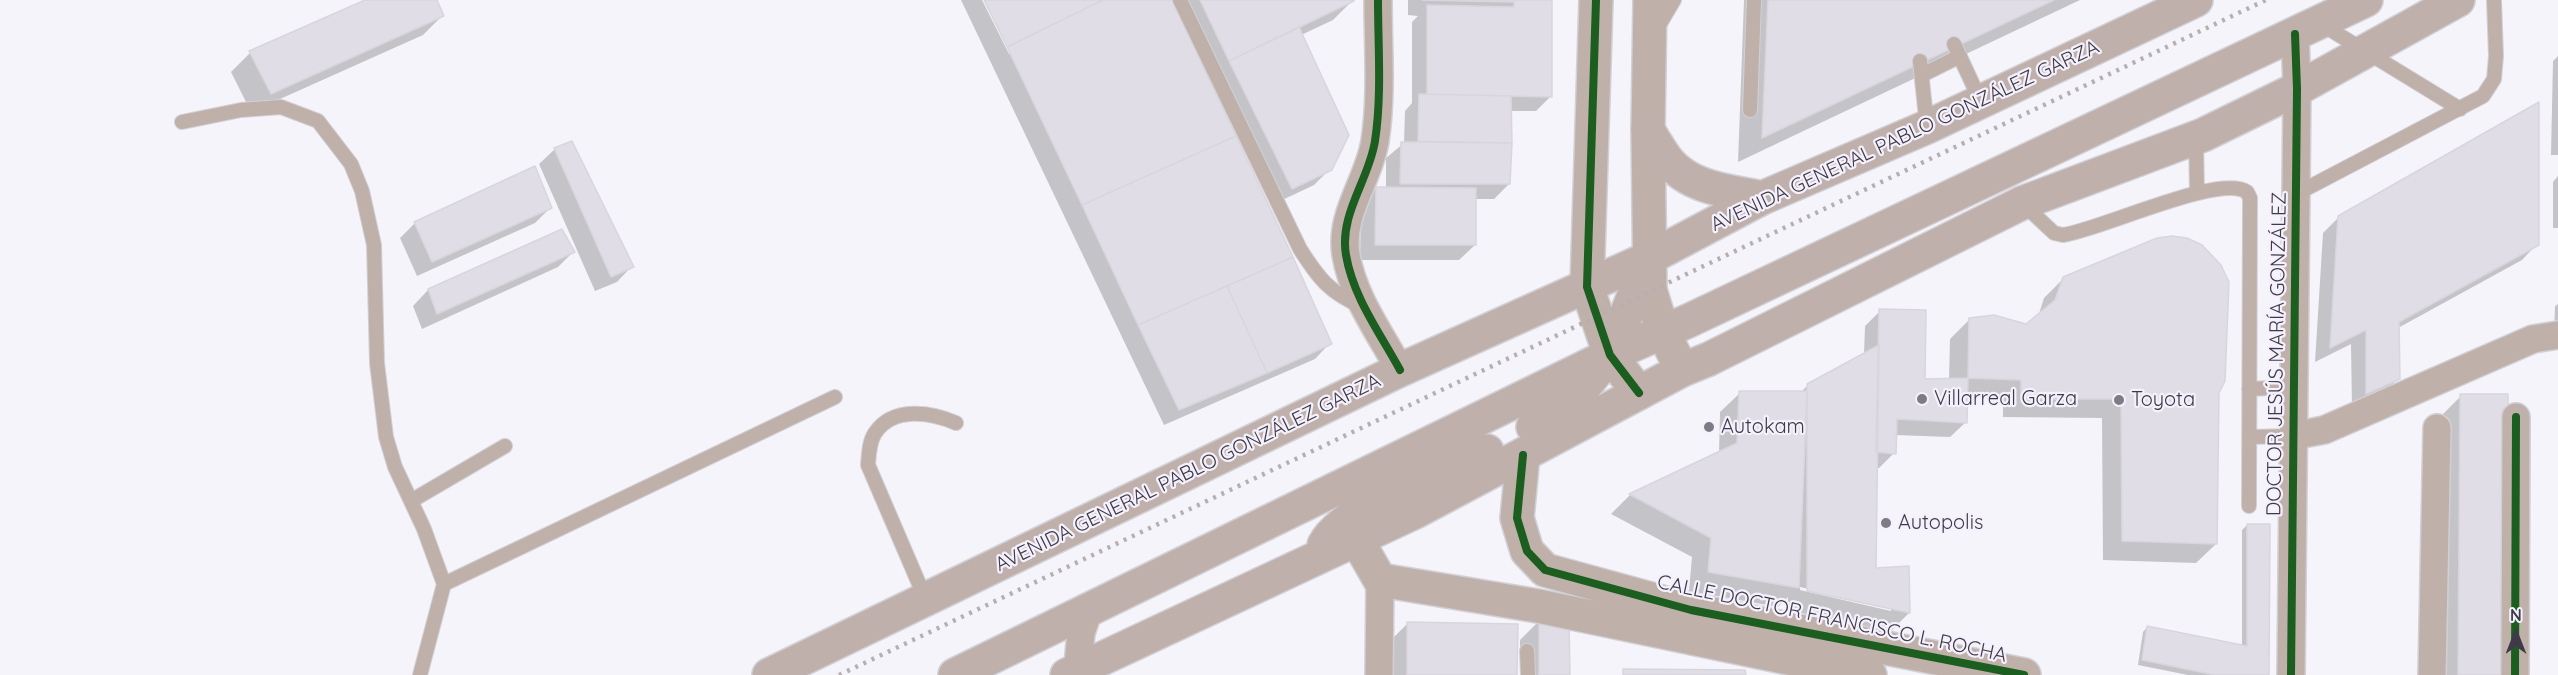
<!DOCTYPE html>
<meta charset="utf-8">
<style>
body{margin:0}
#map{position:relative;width:2558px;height:675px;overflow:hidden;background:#f5f4fa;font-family:Quicksand,sans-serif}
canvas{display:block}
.north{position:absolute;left:2486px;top:603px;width:60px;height:60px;-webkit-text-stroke:4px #f4f1fd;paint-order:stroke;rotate:0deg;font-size:16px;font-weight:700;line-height:24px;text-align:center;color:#3e3a47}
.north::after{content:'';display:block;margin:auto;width:21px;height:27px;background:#3e3a47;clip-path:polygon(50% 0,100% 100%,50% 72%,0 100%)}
</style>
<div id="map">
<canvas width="2558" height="675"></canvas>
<div class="north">N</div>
</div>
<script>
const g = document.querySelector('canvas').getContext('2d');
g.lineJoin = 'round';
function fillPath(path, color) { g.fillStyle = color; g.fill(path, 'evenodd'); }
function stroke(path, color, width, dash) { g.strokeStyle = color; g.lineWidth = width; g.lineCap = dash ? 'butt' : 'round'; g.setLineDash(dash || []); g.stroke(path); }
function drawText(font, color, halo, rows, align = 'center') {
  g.font = font + ' Quicksand,sans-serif'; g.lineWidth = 4.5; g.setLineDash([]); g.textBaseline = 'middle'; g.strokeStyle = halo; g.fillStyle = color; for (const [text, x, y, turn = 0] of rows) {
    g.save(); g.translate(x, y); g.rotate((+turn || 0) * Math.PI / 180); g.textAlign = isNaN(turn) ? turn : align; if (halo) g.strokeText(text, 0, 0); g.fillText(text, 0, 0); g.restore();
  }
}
fillPath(new Path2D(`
 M368,0H435L442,16L423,35L251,112L231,72L250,53Z
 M961,0H982L1009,54L1012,53L986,0H1353L1333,20L1301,35L1330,169L1314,185L1276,203L1214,77L1208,80L1330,343L1315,359L1164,425Z
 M1408,0H1550L1551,96L1536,111H1509V184L1494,199H1474L1475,245L1459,260H1360L1361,203L1376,188H1386V158L1404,143L1405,111L1412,103V22L1418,16L1408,15Z
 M1744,0H2080L1738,162Z
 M2558,56V155H2551L2553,61Z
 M555,149L632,266L617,282L595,291L539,164Z
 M2558,176V228H2553V182Z
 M550,208L535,223L417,276L400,238L415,223Z
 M2339,217L2537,244L2522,260L2398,328L2399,378L2383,393L2352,408L2351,344L2315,362L2323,233Z
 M561,231L573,252L558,267L422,329L413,306L428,290Z
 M2064,278L2217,392L2216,544L2196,563L2103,560L2102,418L2003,417V399L1966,397V422L1950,437L1895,435L1894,453L1879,468H1875L1874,570L1908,568L1909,613L1890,632L1788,610V597L1778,607L1689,591L1692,557L1611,514L1630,495L1719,453L1720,412L1740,393H1800L1808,385L1864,355L1865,326L1880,311L1924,381L1949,380L1950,339L1970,319L2027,326L2038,317L2044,298ZM1800,587L1891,608V611L1800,590Z
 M2558,304V334L2554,333L2555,306Z
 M2461,396L2505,675H2427L2429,428Z
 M2247,525L2267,675H2188L2138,665L2143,632L2147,627L2242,647V530Z
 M1540,620L1568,675H1520V640Z
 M1407,624L1516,675H1392V639Z`), '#0003');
const building = new Path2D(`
 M365,0H437L444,16L271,94L249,51Z
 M984,0H1103L1007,47Z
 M1103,0H1172L1236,136L1082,205L1007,47Z
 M1200,0H1354V1L1229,61Z
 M1422,0H1514V2Z
 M1514,0H1552V97L1427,94V5L1514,7Z
 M1768,0H2054L1762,138Z
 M1299,27L1349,135L1332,170L1292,189L1229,61Z
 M1419,94L1511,96L1512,143L1418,141Z
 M2539,102V245L2399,322L2400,379L2366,394V330L2330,348L2338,216Z
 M1236,136L1293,257L1138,325L1082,205Z
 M572,141L634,267L611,277L554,148Z
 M1401,142L1512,143L1510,184H1400Z
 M535,166L552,208L432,262L414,222Z
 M1376,187L1476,188V245H1375Z
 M562,229L575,252L437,314L428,289Z
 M2172,236L2187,238L2202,245L2221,265L2229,282L2225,381L2219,393L2217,544L2122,541L2121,399H2021V380L1968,378L1969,318L1994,315L2026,324L2055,300L2063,277L2157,238Z
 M1293,257L1332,344L1267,373L1227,286Z
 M1227,286L1267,373L1179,410L1138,325Z
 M1879,309L1926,310L1925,379L1968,378L1967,423L1897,419L1896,454L1876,452Z
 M1879,345L1876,568L1909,566L1910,613L1807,591V384Z
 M1739,391H1807L1799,588L1708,572L1711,538L1629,494L1737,443Z
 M2460,394H2508L2507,675H2458Z
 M2247,524H2270L2269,675H2215L2142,660L2147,626L2247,646Z
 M1539,619L1569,624L1570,675H1539Z
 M1407,622L1518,624L1517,675H1407Z
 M1623,669L1745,670L1746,675H1623Z`);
fillPath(building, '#e1dde6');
stroke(building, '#d9d5dd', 1.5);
const service = new Path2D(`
 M1180,0L1300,249C1319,279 1330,293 1363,307
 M2321,24L2460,109
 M1658,27L1674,0
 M1954,44L1981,102
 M1920,61L1927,127
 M1922,75L1960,56
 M1750,110L1754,0
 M182,122L241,110L281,107L318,121L351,164L362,191L374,245L377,363L386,437L395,467L424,529L444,584L420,675
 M2196,138L2197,193
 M2296,194L2483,96L2494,79L2496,56L2494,0
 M2022,203L2054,233L2063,235C2100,230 2220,173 2247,192L2250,198L2249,506
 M2249,389L2292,387
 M2249,437L2292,436
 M411,501L505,446
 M444,584L835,397
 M926,600L868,465C869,454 869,442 875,433C893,406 931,412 956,423
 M1527,651L1528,675`);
const minor = new Path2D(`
 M1378,0C1378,47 1382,95 1375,141C1369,180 1339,214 1346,255C1353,297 1380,333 1400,370
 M2292,436L2324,430L2533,339L2558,335
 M1077,675L1081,633L1088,612
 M1379,675L1380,580
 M2291,675L2297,89L2295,34
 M2432,675L2437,428
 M2515,675L2516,417`);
const tertiary = new Path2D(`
 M1596,0L1587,287L1610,355L1639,393
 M1650,0L1648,130L1650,290L1663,332L1682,370
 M1523,455L1517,518L1527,551L1545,570L1691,610L2024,675
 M1357,540L1380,580L1538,606L1870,675`);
const primary = new Path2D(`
 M1648,130C1654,140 1661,152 1668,161C1691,189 1730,191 1762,198
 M1533,427L1571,403L1610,355L1649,258
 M1324,545C1342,508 1448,468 1487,451
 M769,675L1400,370L1649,258L1762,198L1927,127L2196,0
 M955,675L1610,355L1688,321L2366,0
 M1067,675L1415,512L1682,370L1709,359L2022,203L2203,135L2297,89L2458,0`);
stroke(service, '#d1d0d5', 16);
stroke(minor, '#d1d0d5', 30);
stroke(tertiary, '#d1d0d5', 36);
stroke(primary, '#d1d0d5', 36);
stroke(service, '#bfb0aa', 14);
stroke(minor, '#bfb0aa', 27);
stroke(tertiary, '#bfb0aa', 33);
stroke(primary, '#bfb0ab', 33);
stroke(new Path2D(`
 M839,675L2266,0`), '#b6afaf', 4.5, [3, 6]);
stroke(new Path2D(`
 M1378,0C1378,47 1382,95 1375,141C1369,180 1339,214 1346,255C1353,297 1380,333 1400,370
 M1596,0L1587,287L1610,355L1639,393
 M1523,455L1517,518L1527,551L1545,570L1691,610L2024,675
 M2291,675L2297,89L2295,34
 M2515,675L2516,417`), '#1b5e20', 8);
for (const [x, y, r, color] of [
 [1922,399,6,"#7e7b86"],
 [2119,400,6,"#7e7b86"],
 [1709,427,6,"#7e7b86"],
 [1886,523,6,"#7e7b86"]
]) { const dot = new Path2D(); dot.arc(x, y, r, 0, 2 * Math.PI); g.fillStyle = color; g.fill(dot); stroke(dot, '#f4f1fd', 2); }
drawText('20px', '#3e3a47', '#f4f1fd', [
 ["AVENIDA GENERAL PABLO GONZÁLEZ GARZA",1905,136,-25],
 ["DOCTOR JESÚS MARÍA GONZÁLEZ",2277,354,-89],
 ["AVENIDA GENERAL PABLO GONZÁLEZ GARZA",1188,473,-26],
 ["CALLE DOCTOR FRANCISCO L. ROCHA",1832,619,12]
]);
drawText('20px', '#3e3a47', '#f4f1fd', [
 ["Villarreal Garza",1934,399],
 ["Toyota",2131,400],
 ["Autokam",1721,427],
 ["Autopolis",1898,523]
], 'left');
</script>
